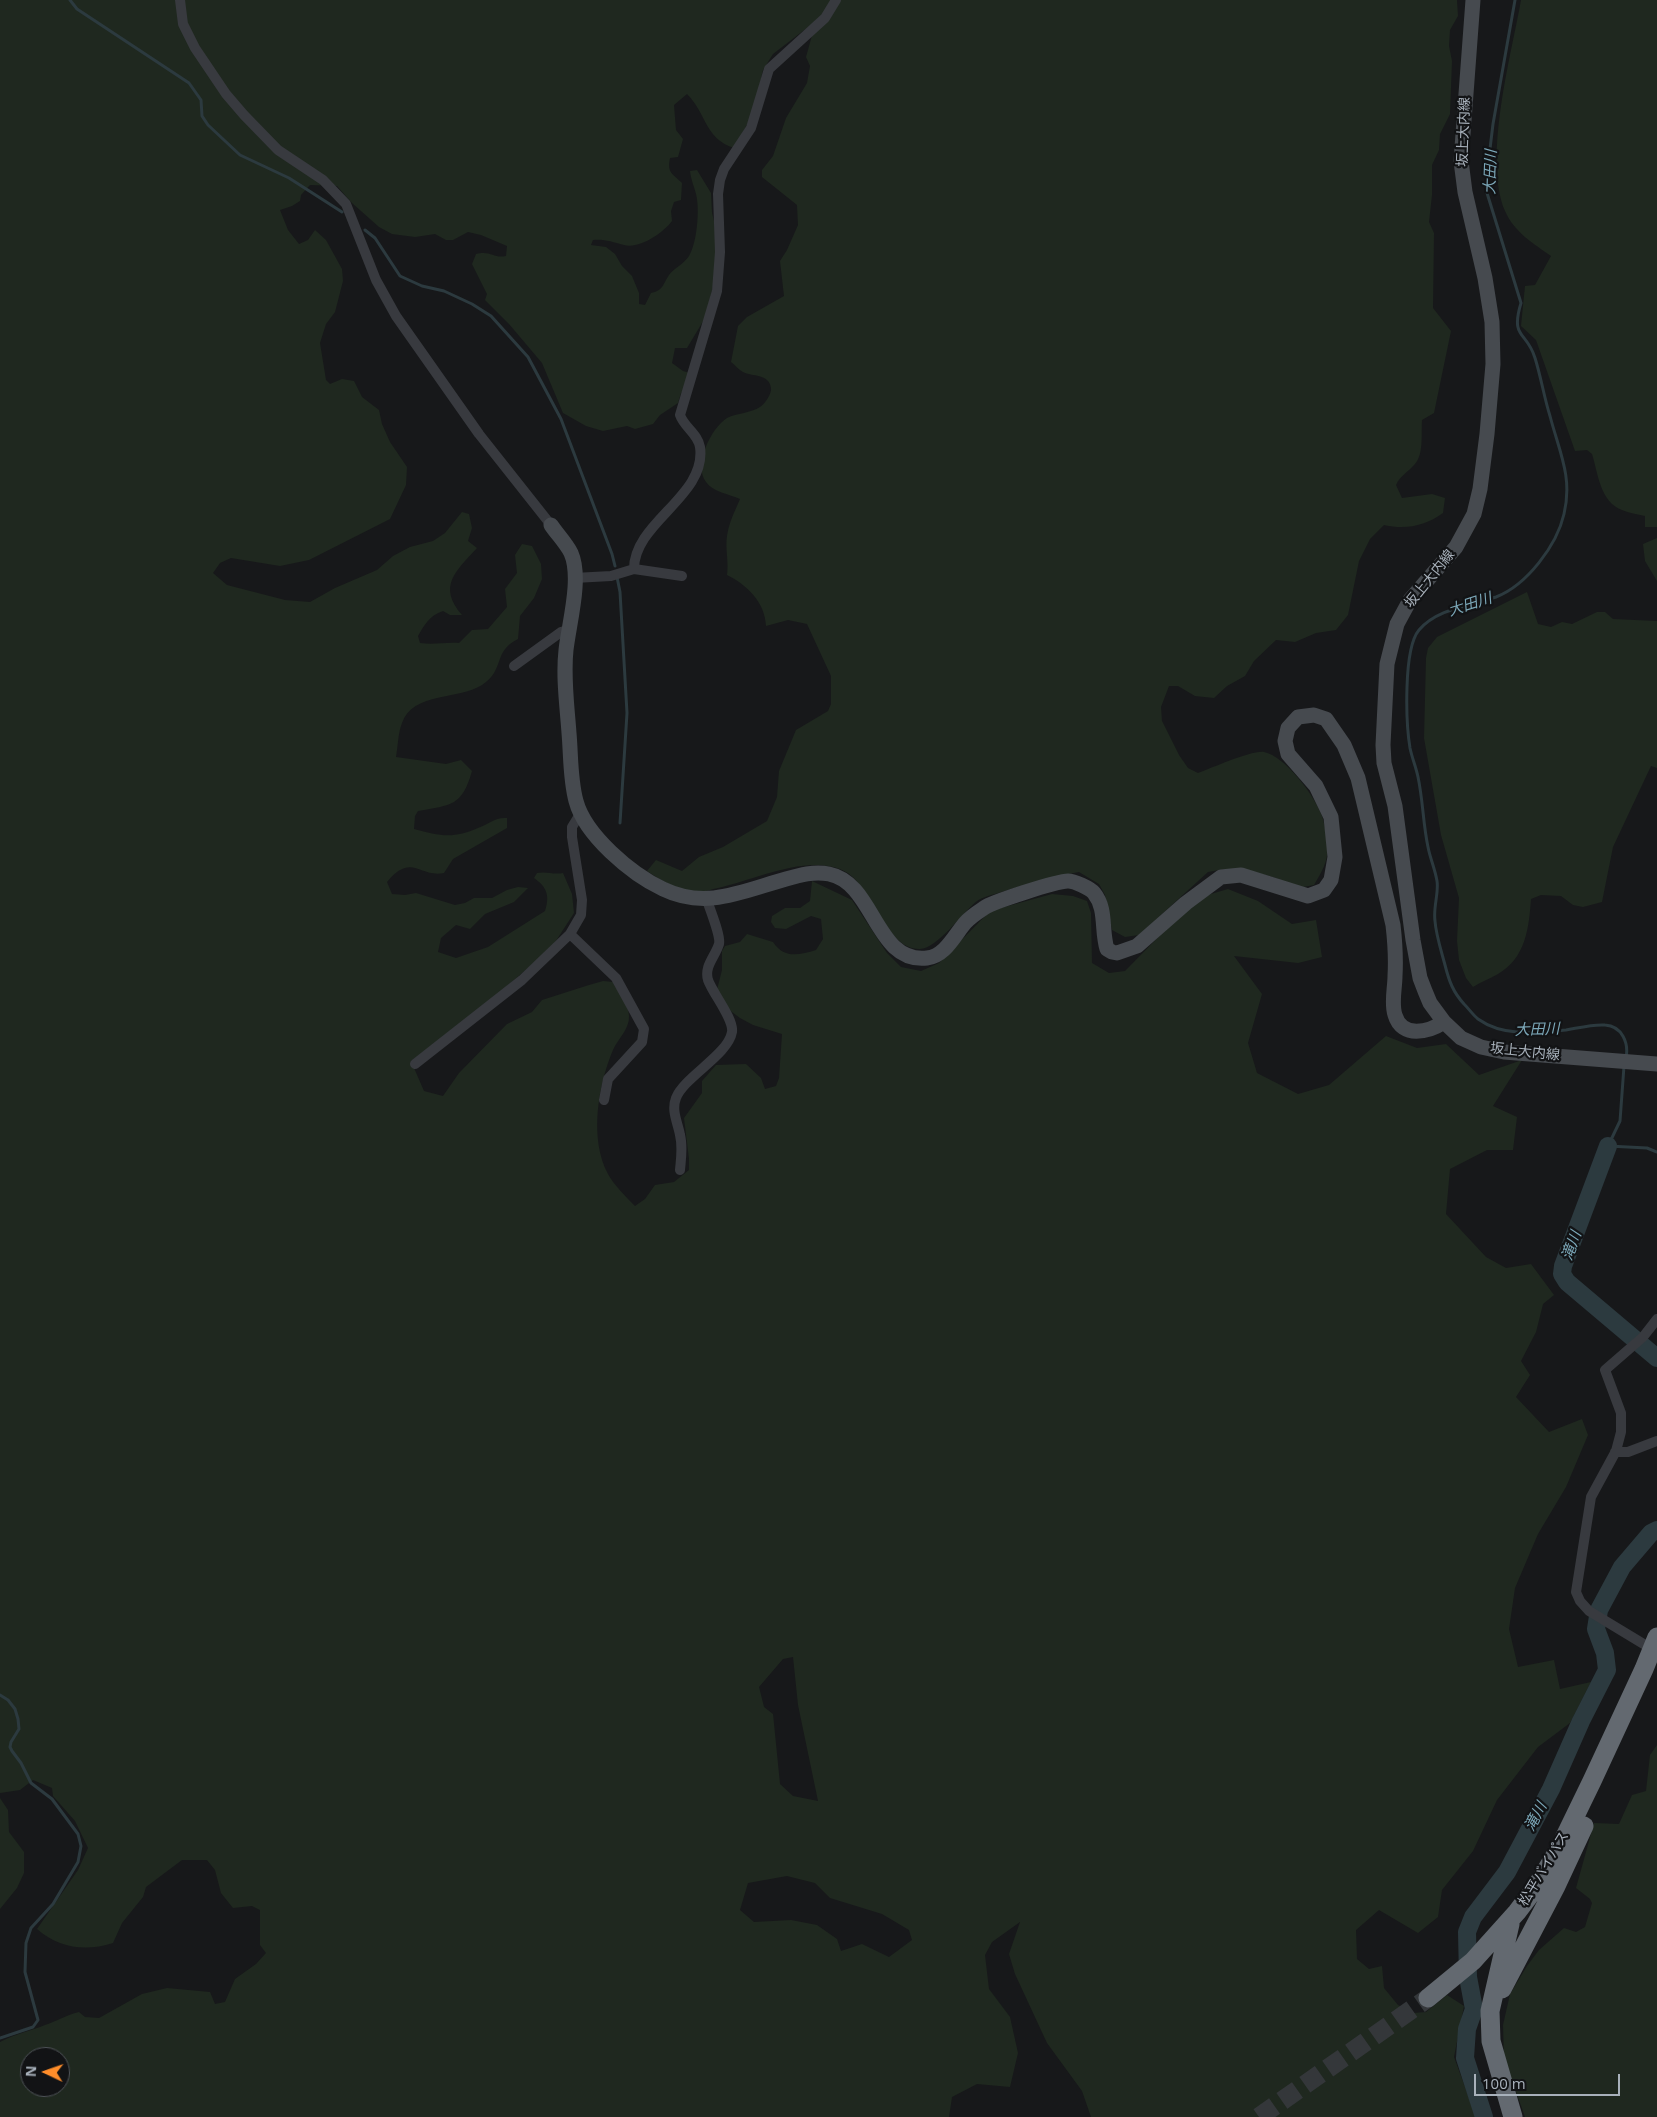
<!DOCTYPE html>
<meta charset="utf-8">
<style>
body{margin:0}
#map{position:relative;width:1657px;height:2117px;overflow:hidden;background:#17181a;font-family:"Open Sans",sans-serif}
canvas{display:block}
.north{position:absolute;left:20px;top:2047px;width:50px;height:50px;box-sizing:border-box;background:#121315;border:1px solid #4e5257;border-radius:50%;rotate:273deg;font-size:14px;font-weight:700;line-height:20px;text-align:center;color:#a8b1bb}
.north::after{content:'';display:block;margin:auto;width:18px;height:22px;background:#ff8d2a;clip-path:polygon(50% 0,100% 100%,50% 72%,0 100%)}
.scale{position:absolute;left:1474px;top:2074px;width:146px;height:22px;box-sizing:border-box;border:2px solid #a8b1bb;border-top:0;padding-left:6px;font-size:15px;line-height:18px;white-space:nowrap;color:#a8b1bb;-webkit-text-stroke:4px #121315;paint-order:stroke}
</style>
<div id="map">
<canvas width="1657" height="2117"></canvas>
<div class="north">N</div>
<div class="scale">100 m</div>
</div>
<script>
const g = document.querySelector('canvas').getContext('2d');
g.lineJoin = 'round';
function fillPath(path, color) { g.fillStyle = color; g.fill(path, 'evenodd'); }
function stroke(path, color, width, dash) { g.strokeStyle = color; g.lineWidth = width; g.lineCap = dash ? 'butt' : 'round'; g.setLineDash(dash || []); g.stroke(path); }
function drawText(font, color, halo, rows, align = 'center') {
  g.font = font + ' "Open Sans","Noto Sans JP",sans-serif'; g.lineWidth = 4.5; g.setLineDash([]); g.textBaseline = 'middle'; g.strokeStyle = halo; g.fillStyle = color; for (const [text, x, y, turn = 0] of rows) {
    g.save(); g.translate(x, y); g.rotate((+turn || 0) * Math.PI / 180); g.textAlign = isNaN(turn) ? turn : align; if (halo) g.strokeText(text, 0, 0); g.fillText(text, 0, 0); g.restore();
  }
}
fillPath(new Path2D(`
 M0,0H1457L1458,16L1450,30L1449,46L1452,61L1450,114L1440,134L1439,150L1432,165V195L1429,222L1434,233L1433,308L1451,331L1434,413L1422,420C1421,433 1424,454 1415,464C1408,472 1400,476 1396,485L1402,498L1432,494L1445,498L1443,513C1425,526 1406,530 1384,525L1370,539L1359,561L1348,615L1336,630L1316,633L1295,642L1276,640L1254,661L1245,676L1227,686L1214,698L1195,696L1178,686H1169L1161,707L1162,721L1179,755L1188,768L1198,773C1212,768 1252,750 1264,752C1285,756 1315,796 1322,816C1325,825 1327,837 1327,846C1329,861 1321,873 1314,885L1298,888L1276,878L1247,870L1225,869L1208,872L1139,935L1125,937L1112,930L1105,895L1099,884L1079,872C1051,877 1025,885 998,893C992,895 983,897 977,901C962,913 938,948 920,949C886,950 873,888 846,872C811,852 754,880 718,888C712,889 705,892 699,892C680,892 662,881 647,871L656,860L682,871L699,857L723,847L767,821L777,797L779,771L796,730L828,711L831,704V676L807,624L788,620L766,626C765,602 747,585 727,575C729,562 725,549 727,536C729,522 735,511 740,499C729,494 713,492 706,482C693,465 711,428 727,418C737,413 751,413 760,407C765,404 772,393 771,388C769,373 752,377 743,372C739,370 735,365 731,362L738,326L747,317L784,296L780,261L787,250L798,225L797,205L762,177V170L773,156L786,118L807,83L810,66L806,57L816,21L773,54L763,70L753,114L734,148C704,138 707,114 687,94L674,105L676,130L683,139L678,157L670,158C667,173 672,173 682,183L681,200L674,202L671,211L672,221C663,233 640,249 624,245C612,242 605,239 593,240L591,245L606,247L615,254L622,266L632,276L639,293V304L645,305L651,293C663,291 663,284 669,275C674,268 684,264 689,256C697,243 700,209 696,194C694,186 691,180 690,171L697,170L711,193L712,213L717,233L716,275L705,318L687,348H675L672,363L683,371L690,373L686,389L681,393L678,403L660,415L653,424L635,429L627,426L603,431L586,426L563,413L542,363L509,324L485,300L487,294L472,264L476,254C491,250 494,259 506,256L507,246L481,235L468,232L453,240H446L435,234L415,237L392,234L379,227L352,203L337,186L310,185L301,195L300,201L292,206L280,210L288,230L299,244L308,240L315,230L326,240L342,269L343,281L335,312L326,324L320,343L326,380L330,384L342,379L354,381L362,397L379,410L382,424L390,442L407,467L406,485L390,519L309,560L280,566L231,558L220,563L213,573L227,585L285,600L310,602L335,588L377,570L393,556L410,547L433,541L445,533L462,512L469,514L472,528L468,541L477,548C456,571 437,586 462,615H450L443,611C429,616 425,624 418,636L420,643C434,645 445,642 459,643L472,630L488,629L507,607L505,589L517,573L515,555L522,544L532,546L541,564L542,579L534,598L520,616L518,639C492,652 506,669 482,685C458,700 413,692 402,723C398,733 398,746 396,757L446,764L461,760L472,771C462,806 452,805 418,811L415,816L414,829C439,836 454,839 478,828C489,824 495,817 507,818V828L453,859L444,873C419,878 412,852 387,882L392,894L405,895L416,893L455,905L465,903L474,898H492L507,890L518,887L528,888L514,902L485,914L470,929L456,925L441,938L438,952L456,958L488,947L545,911C550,896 547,887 534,878L537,873C547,871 553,875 563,873L572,894L574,913L552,947L483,1007L411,1061L424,1091L443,1096L459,1073L507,1024L532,1012L542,1000L589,985L603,981L613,982C618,992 629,1004 629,1016C630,1028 618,1039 613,1050C598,1085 589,1139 608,1174C614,1185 626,1197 635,1206L645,1199L655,1185L674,1182L689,1170V1159L684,1118L702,1093V1081L716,1065L746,1064L761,1078L765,1089L776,1086L779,1078L782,1034L753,1025L740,1018L728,1009L717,990L722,970V951L725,946L740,942L747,934L773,942C784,959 799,955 816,950L823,939L821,919L811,916L786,929L775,928L771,922L772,916L785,908H800L810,901L812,881L852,900L887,953L901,967L921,971L939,963L990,911L1052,894L1073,896L1087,901L1091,913L1092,963L1109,973L1125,971L1181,914L1204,896L1228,889L1258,901L1292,924L1316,920L1322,957L1298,963L1234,956L1262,994L1248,1043L1257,1073L1298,1094L1329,1085L1386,1036L1417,1048L1446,1044L1479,1075L1522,1060L1493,1106L1517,1117L1513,1150H1487L1450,1169L1446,1214L1486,1257L1506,1268L1531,1264L1554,1295L1543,1304L1536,1332L1521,1361L1530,1375L1516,1397L1549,1432L1582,1419L1588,1435L1566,1487L1538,1534L1515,1588L1509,1629L1518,1667L1554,1660L1560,1689L1591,1682L1570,1723L1538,1747L1497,1800L1473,1851L1442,1890L1438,1917L1418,1933L1379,1910L1356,1930L1357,1959L1369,1969L1382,1966L1384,1988L1398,2005L1413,2013L1426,2012L1447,1995L1464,2006L1454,2057L1476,2117H1091L1082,2091L1047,2043L1015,1974L1009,1954L1020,1922L992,1942L985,1955L989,1989L1010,2017L1018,2053L1010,2087L977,2084L952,2097L949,2117H0V2042C15,2034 30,2031 45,2025C57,2021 66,2015 79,2012L85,2017L99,2018L142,1994L167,1988L210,1992L215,2004L225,2002L235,1979L256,1964L266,1953L260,1945V1910L252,1906L233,1908L221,1893L215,1870L207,1860H182L146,1887L143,1897L122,1923L113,1943C85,1952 59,1948 37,1929L78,1870L88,1848L75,1821L53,1796L52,1788L33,1780L20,1790L0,1793ZM793,1657L798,1705L818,1801L793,1796L780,1784L773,1714L764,1707L759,1687L783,1659ZM787,1876L815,1883L830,1898L882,1914L909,1930L912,1940L889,1957L862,1944L841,1951L837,1939L817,1925L791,1920L754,1922L740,1910L748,1883ZM30,2057H60V2087H30Z
 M1521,0H1657V527H1645V516C1637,514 1629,513 1622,510C1600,502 1598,473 1592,454L1587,450L1575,451L1536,340L1521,326L1525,286L1535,285L1551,256C1534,244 1514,232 1505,211C1483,157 1511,57 1521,0Z
 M1657,538V581L1645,561L1643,544Z
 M1527,592L1538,624L1551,627L1562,622L1572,624L1597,612H1605L1613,619L1657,621V768L1651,766L1613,847L1602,902L1583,907L1573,905L1561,896L1541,895L1531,899C1529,927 1526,958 1498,974C1489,979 1481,982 1473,987L1466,978L1459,960L1457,941L1459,898L1441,835L1424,738L1426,658L1428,648L1437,637Z
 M1657,1745V2117H1525L1504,2058L1503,2025L1510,1994L1527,1966L1539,1950L1564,1928L1576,1932L1585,1927L1592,1903L1590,1899L1576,1888L1594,1823L1619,1824L1632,1795L1646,1791L1650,1755Z
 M0,1798L8,1810L9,1832L24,1852V1873L17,1888L0,1909Z`), '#1f281f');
stroke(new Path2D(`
 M70,0L77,9L189,83L201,100L202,116L208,125L240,155L289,178L342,212
 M1515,0L1493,124L1488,165L1487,193L1521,303C1510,339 1527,331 1535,358C1541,377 1544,397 1550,416C1559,451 1573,477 1564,514C1557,545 1527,585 1496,597C1471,606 1438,608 1419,630C1403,649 1406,724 1410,748C1412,758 1416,767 1418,777C1423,800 1423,824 1428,847C1430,858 1435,869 1437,881C1439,893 1433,907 1435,921C1436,935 1441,950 1445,965C1449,981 1453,992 1464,1004C1469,1009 1473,1015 1478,1019C1503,1037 1536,1033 1566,1030C1578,1028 1593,1024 1605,1025C1622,1026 1629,1043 1626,1058
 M365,230L375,238L400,276L422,286L444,291L472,304L491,316L528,357L561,419L612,554L615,566
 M617,577L620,592L627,713L620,823
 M1624,1066L1620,1121L1608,1146L1647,1148L1657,1152
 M0,1695L8,1700L15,1709L18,1719L19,1729L11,1742L10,1747L12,1751L21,1763L31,1783L52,1799L78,1834L81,1846L78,1862L53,1904L31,1928L26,1943L25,1972L38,2020L33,2027L0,2038`), '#2c3a3f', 3);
stroke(new Path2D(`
 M1608,1146L1563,1266L1562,1274L1567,1282L1657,1358
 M1484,2117L1465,2058L1467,2029L1474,2009L1468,1977L1467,1932L1473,1917L1507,1872L1551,1789L1581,1721L1607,1670L1605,1653L1596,1629L1599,1610L1622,1567L1651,1533L1657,1530`), '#2c3a3f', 18);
stroke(new Path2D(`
 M1259,2117L1428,1998`), '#34373a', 19, [19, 9]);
stroke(new Path2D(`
 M180,0L183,24L195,48L226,94L244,115L278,150L323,180L346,204L376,280L396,316L479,434L551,525
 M634,569C634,522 707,496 700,447C698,434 684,427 680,415L717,291L720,252L718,194L720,180L724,169L751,128L769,69L825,18L836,0
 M574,578L611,576L634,569L682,576
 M514,666L561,632L571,629
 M570,934L616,978L644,1029L642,1042L608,1079L604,1100
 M415,1064L522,980L570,934L581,915L582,900L572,837V827L580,814
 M680,1170C681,1158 683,1147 680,1135C678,1123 671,1111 676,1098C684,1077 728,1055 732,1032C734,1019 713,994 708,980C704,966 715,957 719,944C721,936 710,910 707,900
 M1615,1452H1628L1657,1441
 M1655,1651L1589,1611L1580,1601L1576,1592L1591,1497L1616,1451L1621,1432V1413L1605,1370L1643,1337L1657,1319`), '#383a3f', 10);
stroke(new Path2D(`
 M1473,0L1461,161L1465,192L1485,278L1492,322L1493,364L1487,434L1480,489L1474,514L1456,547L1410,600L1397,624L1387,664L1383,745L1384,763L1395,806L1413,940L1420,978L1425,991L1430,1003L1444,1022L1461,1038L1481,1047L1504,1052L1657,1064
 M551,525C557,534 566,543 571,553C582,578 569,623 566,650C563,677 567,705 569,733C571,755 570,779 576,801C585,835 631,874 663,889C706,910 743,891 786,879C800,875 814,871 829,874C875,883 875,964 927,958C945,956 954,936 965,923C970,917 978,912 984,908C992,902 1057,881 1068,881C1074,881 1090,888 1094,893C1107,909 1101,930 1107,949L1112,952L1117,953L1137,946L1186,903L1221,877L1241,875L1308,896L1324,890L1331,880L1335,857L1331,817L1316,786L1288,754L1285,741L1288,728L1298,717L1314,715L1326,719L1344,745L1358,778L1393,925C1395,942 1396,959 1395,976C1395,988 1391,1003 1395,1015C1402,1039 1429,1032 1444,1022`), '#464a4f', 15);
stroke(new Path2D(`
 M1510,1924L1490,2011L1491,2041L1513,2117
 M1502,1989L1556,1886L1584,1826
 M1428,1998L1473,1961L1517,1912L1536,1887L1558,1851L1592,1781L1644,1669L1657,1637`), '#636970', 19);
drawText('14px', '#a8b1bb', '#121315', [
 ["坂上大内線",1464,132,-88],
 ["坂上大内線",1430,579,-51],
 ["坂上大内線",1525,1052,6],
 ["松平バイパス",1544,1869,-59]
]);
drawText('italic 15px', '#7ca8b9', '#121315', [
 ["大田川",1491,172,-88],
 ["大田川",1470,605,-18],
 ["大田川",1537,1030,-2],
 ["滝川",1572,1246,-70],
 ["滝川",1536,1817,-62]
]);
</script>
